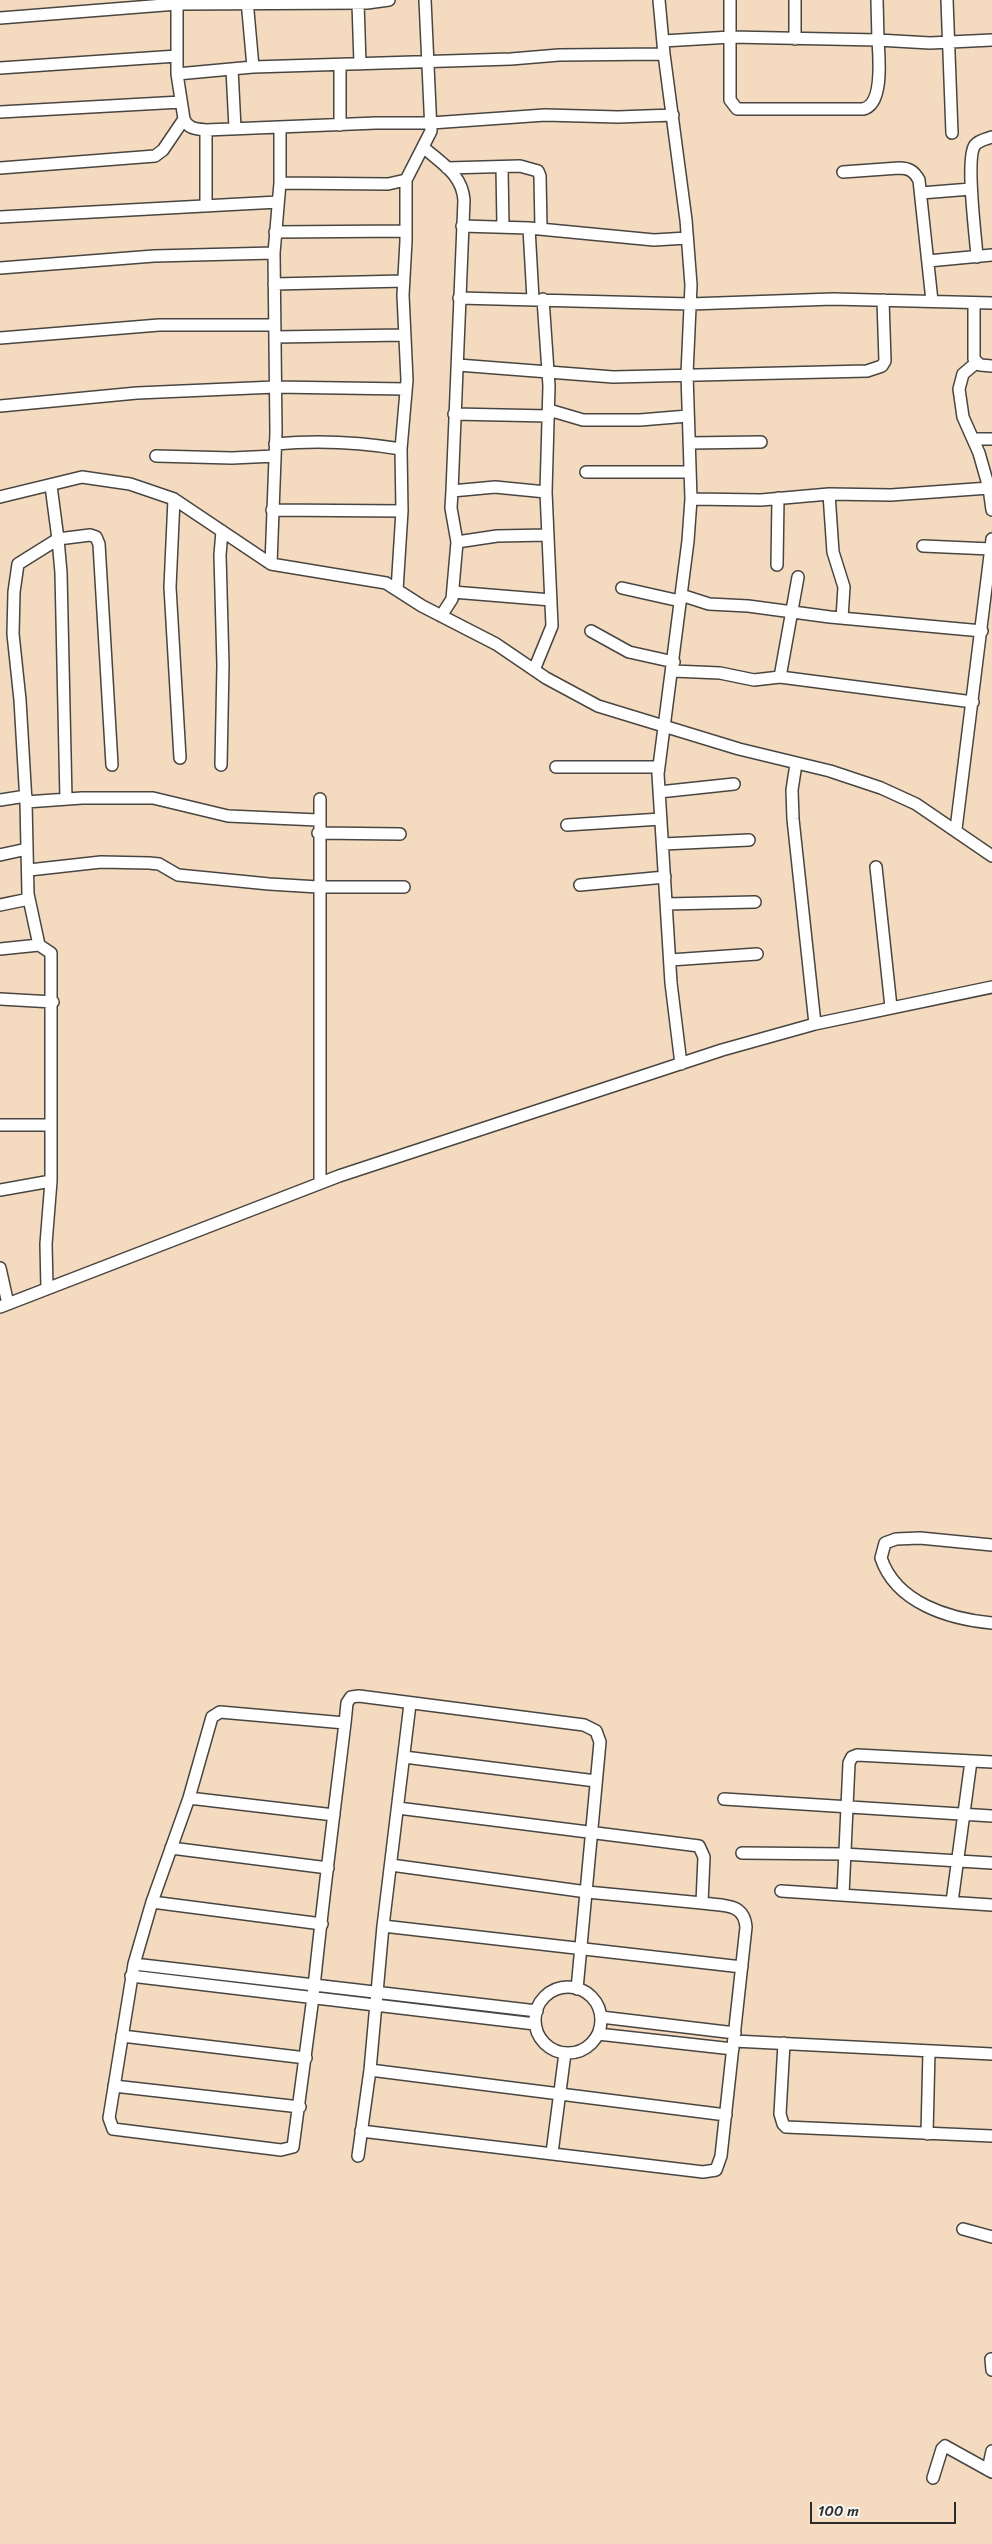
<!DOCTYPE html>
<style>
body{margin:0}
#map{position:relative;width:992px;height:2544px;overflow:hidden;background:#f4dbbf;font-family:Sriracha,sans-serif}
canvas{display:block}
.scale{position:absolute;left:810px;top:2502px;width:146px;height:22px;box-sizing:border-box;border:2px solid #2b2b2b;border-top:0;padding-left:6px;font-size:15px;line-height:18px;white-space:nowrap;color:#2b2b2b;-webkit-text-stroke:4px #f6f6f2;paint-order:stroke}
</style>
<div id="map">
<canvas width="992" height="2544"></canvas>
<div class="scale">100 m</div>
</div>
<script>
const g = document.querySelector('canvas').getContext('2d');
g.lineJoin = 'round';
function stroke(path, color, width, dash) { g.strokeStyle = color; g.lineWidth = width; g.lineCap = dash ? 'butt' : 'round'; g.setLineDash(dash || []); g.stroke(path); }
const minor = new Path2D(`
 M177,0V74L184,119C188,129 196,129 206,130L376,123H431L545,115L618,117L673,115
 M247,0L253,67
 M659,0L664,54L686,220L691,285L687,374L691,499L688,541L658,774L671,983L681,1064
 M795,0V39
 M877,0L878,40L930,43L992,40
 M947,0L952,133
 M358,3L360,64
 M0,18L177,4L367,3L389,0
 M663,41L731,37L878,40C879,57 884,105 863,109H737L730,100V0
 M340,65V125
 M0,68L177,56
 M232,69L235,128
 M177,74L253,67L511,59L559,55L664,54
 M0,112L181,102
 M423,147C441,163 462,174 464,200L452,491L451,508L457,542L497,536L548,535
 M502,167L503,227
 M0,168L155,156L163,150L184,119
 M447,168L520,166L538,171L540,176L541,229
 M843,172L899,168C909,168 914,171 919,180L932,301
 M280,183L388,184L406,180
 M921,193L971,189
 M206,206V130
 M0,217L278,202
 M462,226L529,228L654,240L687,238
 M529,228L533,299
 M275,232L406,231
 M977,257C976,238 965,158 975,145C979,140 986,139 992,137
 M928,261L992,255
 M0,268L154,256L274,253
 M274,284L404,281
 M459,298L690,304L833,299L992,303
 M974,303V359L980,365L992,366
 M275,337L404,335
 M0,338L159,325H275
 M976,363L963,374L959,389L963,417L979,453L989,488
 M458,365L613,377L867,371L882,366L885,361L883,300
 M0,406L137,393L275,387L406,389
 M549,410L583,420H640L688,416
 M454,414L549,416
 M973,439H992
 M689,443L761,442
 M275,444C317,440 359,442 401,449
 M156,456L232,458L275,456
 M586,472H690
 M452,491L495,487L546,492
 M829,494L833,552L844,587L842,618
 M0,497L82,477L130,484L174,499L271,564L386,583L422,606L496,644L546,678L598,706L739,749L830,771L881,788L916,804L992,856
 M174,499L170,587L180,758
 M691,499L761,500L829,494L891,495L989,488L992,510
 M272,510L402,511
 M923,546L991,549
 M271,564L276,432L274,253L280,183V128
 M777,565L778,498
 M622,588L680,601
 M397,590L402,511L401,449L407,380L403,295L406,241V180L431,131L425,0
 M453,592L551,600
 M681,595L709,604L748,606L830,617L982,631
 M441,616L452,599L457,542
 M591,631L629,652L674,662
 M534,670L552,626L546,492L549,386L543,299
 M673,671L720,673L754,680L780,677L798,577
 M780,677L973,702
 M796,764L792,790L793,819L815,1024
 M221,765L223,665L220,555L222,531
 M556,767H659
 M659,792L734,784
 M66,799L61,573L58,539L90,535L96,537L99,544L112,765
 M0,800L26,796
 M26,802L82,798H153L228,816L318,820
 M567,825L661,819
 M956,829L992,539
 M318,833L400,834
 M663,844L749,840
 M0,855L27,849
 M876,867L891,1007
 M29,870L101,862L149,863L159,864L178,875L269,884L318,887H404
 M580,885L665,877
 M666,904L755,902
 M0,905L29,899
 M0,949L39,945
 M670,960L757,954
 M0,999L53,1002
 M0,1125H51
 M320,1183V799
 M0,1190L51,1181
 M0,1268L8,1304
 M47,1289L46,1244L51,1181V953L39,945L28,894L26,802L20,700L13,634L14,592L18,564L58,539L51,486
 M0,1307L339,1176L722,1050L815,1024L992,987
 M992,1545L920,1538L896,1539L885,1543L881,1558C896,1603 949,1619 992,1623
 M345,1723L220,1712L212,1717L189,1798L152,1902L134,1964L109,2118L113,2129L281,2150L293,2147L313,1997C322,1906 334,1814 345,1723L347,1703L351,1697L359,1696L584,1725L596,1731L600,1742L577,1989
 M404,1757L596,1781
 M189,1798L334,1815
 M724,1799L992,1816
 M171,1848L328,1868
 M742,1853L844,1854L992,1863
 M391,1865L587,1892L702,1903
 M781,1891L992,1905
 M843,1895L849,1763L852,1757L857,1755L992,1762
 M152,1902L322,1924
 M952,1902L971,1761
 M383,1926L742,1967
 M134,1964L537,2011
 M131,1976L535,2024
 M535 2020a33 33 0 1 1 66 0a33 33 0 1 1-66 0Z
 M601,2017L735,2033
 M598,2034L733,2049
 M122,2036L306,2058
 M734,2041L992,2054
 M784,2043L780,2114L783,2124L786,2127L992,2136
 M370,2070L726,2115
 M114,2086L300,2107
 M361,2131L703,2172L716,2170L721,2156L746,1927C744,1902 722,1906 702,1903L704,1857L699,1846L398,1808
 M927,2134L929,2051
 M552,2153L565,2053
 M358,2156L370,2070L383,1926L410,1704
 M963,2229L992,2237
 M991,2359L992,2370
 M988,2470L992,2451
 M933,2478L942,2449L945,2446L992,2472`);
stroke(minor, '#494541', 14);
stroke(minor, '#fff', 11);
</script>
